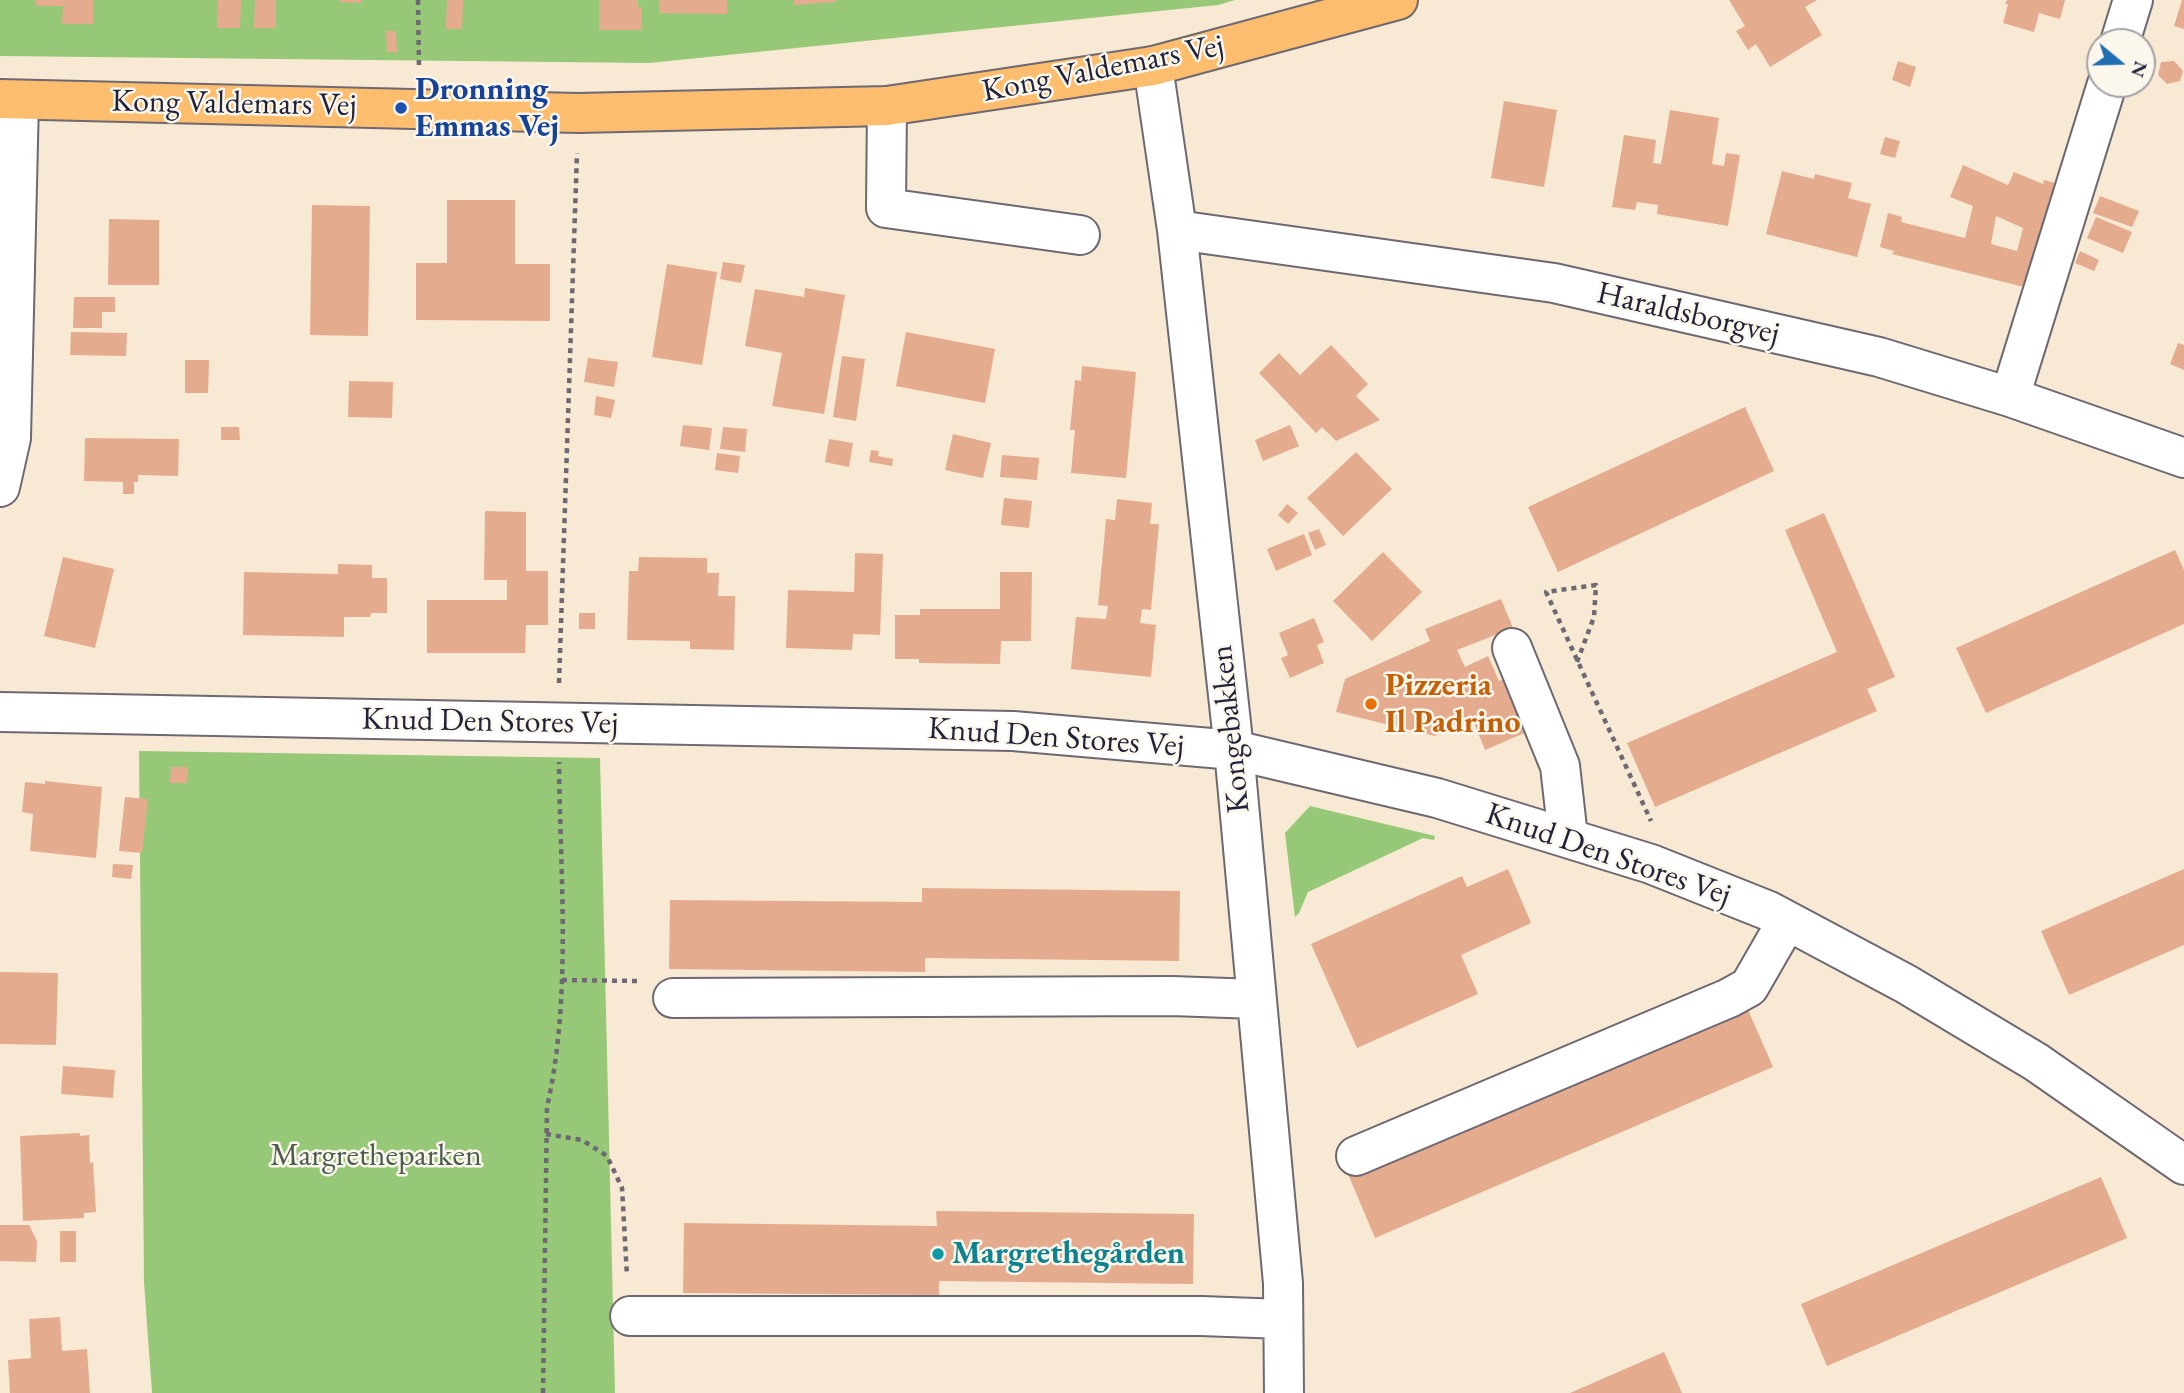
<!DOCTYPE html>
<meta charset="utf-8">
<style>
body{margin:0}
#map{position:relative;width:2184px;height:1393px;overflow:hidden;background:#f7e9d4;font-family:"EB Garamond",serif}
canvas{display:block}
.north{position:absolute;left:2086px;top:28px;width:70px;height:70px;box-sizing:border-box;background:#fbf7ec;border:2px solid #a4a2a5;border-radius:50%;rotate:109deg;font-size:19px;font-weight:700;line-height:28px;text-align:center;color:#22223b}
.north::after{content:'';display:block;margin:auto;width:24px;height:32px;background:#1f6fb2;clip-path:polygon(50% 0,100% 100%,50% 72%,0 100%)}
</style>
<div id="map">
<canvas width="2184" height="1393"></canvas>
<div class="north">N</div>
</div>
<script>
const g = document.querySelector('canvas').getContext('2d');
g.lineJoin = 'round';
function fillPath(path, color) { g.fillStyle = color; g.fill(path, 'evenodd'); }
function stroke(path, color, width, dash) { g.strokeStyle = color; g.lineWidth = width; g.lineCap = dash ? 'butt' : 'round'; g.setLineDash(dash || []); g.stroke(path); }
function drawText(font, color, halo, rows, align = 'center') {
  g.font = font + ' "EB Garamond",serif'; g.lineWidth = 5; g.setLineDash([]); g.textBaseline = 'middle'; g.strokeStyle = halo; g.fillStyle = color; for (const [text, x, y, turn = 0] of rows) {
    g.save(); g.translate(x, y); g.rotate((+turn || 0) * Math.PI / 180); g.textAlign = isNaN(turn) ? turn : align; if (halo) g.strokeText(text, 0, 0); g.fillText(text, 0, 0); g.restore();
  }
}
fillPath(new Path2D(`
 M0,0H1235L1218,5L649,63L0,56Z
 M139,751L600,758L615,1393H152L144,1282Z
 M1310,806L1435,836L1434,840L1423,838L1308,892L1299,913L1295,917L1285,833Z`), '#97c877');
fillPath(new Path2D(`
 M36,0H93V24H62L63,6H36Z
 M218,0H241L240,28H217Z
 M255,0H276V28H254Z
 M340,0H361V3L340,2Z
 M447,0H463L462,29H446Z
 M599,0H638V7H642V30H599Z
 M659,0H727V14L659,13Z
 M794,0H835V2L794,5Z
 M1729,0H1817L1805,7L1822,35L1770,67L1756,44L1748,50L1736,31L1745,26Z
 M2007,0H2065L2060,19L2039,13L2034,32L2003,23L2008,4H2005Z
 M2182,0H2184V29L2174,26Z
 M386,31H396L397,52H387Z
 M1898,61L1916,67L1910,87L1892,80Z
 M2174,61L2183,71L2180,81L2167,84L2158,75L2161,62Z
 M1504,101L1557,110L1544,187L1491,178Z
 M1670,110L1719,118L1712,164L1724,166L1726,153L1740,155L1728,226L1657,214L1658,205L1637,202L1635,210L1612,207L1624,135L1656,140L1653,163L1661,164Z
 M1885,137L1900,141L1895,158L1880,154Z
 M1963,165L2008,185L2014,172L2043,184L2044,180L2059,184L2055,199L2051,198L2037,256L2032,289L1892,254L1894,251L1880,247L1888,213L1902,217L1901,222L1965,238L1973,206L1950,197ZM1996,216L2023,228L2017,251L1991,244Z
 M1782,171L1814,179L1815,174L1852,183L1848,198L1871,204L1857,257L1766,234Z
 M2100,196L2139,211L2132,227L2093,213Z
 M447,200H515V264H550V321L416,320V263H447Z
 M312,205L370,206L368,336L310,335Z
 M2096,217L2132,232L2123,253L2087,238Z
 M109,219L159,220V285H108Z
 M2080,251L2099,260L2094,271L2075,263Z
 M723,262L745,265L741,283L720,279Z
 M667,264L717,272L702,365L652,357Z
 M805,288L845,295L824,414L772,406L782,353L745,346L755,289L804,297Z
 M74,297H115V312H102V328H73Z
 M71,332L127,333L126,356L70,355Z
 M906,332L995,349L985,403L896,386Z
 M2178,343L2184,345V370L2170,364Z
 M1331,345L1368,384L1356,396L1380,420L1336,441L1322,427L1316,433L1259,373L1279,353L1300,375Z
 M842,356L865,359L856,421L833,417Z
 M588,358L618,362L614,387L584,382Z
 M185,360H209L208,393H185Z
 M1082,366L1136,372L1126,478L1071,473L1075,430H1070L1075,380L1081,381Z
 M349,381L393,382L392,418L348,417Z
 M596,396L615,400L611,418L594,415Z
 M1745,407L1774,471L1558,572L1528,507Z
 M683,425L712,428L709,450L680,446Z
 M1290,425L1299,446L1263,461L1255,440Z
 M221,427H239L240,440H221Z
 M723,427L747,429L745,452L720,449Z
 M953,434L991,443L983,478L945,470Z
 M85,438L179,439L178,476L138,475V482H134V494H123V482L84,481Z
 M829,439L853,443L849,467L825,462Z
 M871,450L879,451L878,456L893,459L892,466L869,462Z
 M1356,452L1392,489L1343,536L1307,498Z
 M717,453L740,456L738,473L715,470Z
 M1002,455L1039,458L1037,480L1000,477Z
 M1004,498L1032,501L1029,528L1001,525Z
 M1117,499L1152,503L1150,524H1159L1151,610L1142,609L1140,623L1156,625L1151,677L1071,669L1076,617L1106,619L1108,606L1098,605L1106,519L1115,520Z
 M1287,504L1298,513L1288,524L1278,515Z
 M485,511L526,512V571H548V625H526L525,653H427V600H507V580H484Z
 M1824,513L1895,677L1867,689L1877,711L1655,807L1627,743L1837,652L1785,530Z
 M1319,529L1326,545L1315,550L1308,533Z
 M1304,534L1312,555L1276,571L1267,549Z
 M2175,550L2184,570V624L1986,713L1956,648Z
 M1383,552L1422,592L1372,641L1333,601Z
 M855,553L883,554L880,635L853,634L852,650L786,648L788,590L854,592Z
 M63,557L114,569L95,648L44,636Z
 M639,557L707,558V573H719L718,596H735L734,650L690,649V641L627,640L629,571H638Z
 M338,564L372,565V578H387V613H371L370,617H344V637L243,635L244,572L338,574Z
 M1000,572H1032L1031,641H1001L1000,664L919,663V659H895V615H920V609H1000Z
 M1501,599L1513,628L1457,650L1465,667L1488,656L1499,681L1513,675L1536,728L1485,750L1472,718L1435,736L1336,712L1345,679L1430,641L1425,629Z
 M579,613H595V629H579Z
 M1314,618L1324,642L1317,645L1324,663L1290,678L1281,658L1288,655L1279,633Z
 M171,767H188L187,783H170Z
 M45,781L102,787L96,858L30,851L33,814L22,812L25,782L45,784Z
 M125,797L148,799L142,853L119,851Z
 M113,864L133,865L131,879L112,877Z
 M1508,869L1531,923L1461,955L1478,994L1357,1048L1311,944L1462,876L1467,887Z
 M2184,869V945L2069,995L2041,931Z
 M922,888L1180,891L1179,961L925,958V972L669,969L670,900L922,902Z
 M0,972L58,973L56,1045L0,1044Z
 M1745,1003L1773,1067L1375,1238L1348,1174Z
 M63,1066L115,1070L113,1098L61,1094Z
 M80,1133V1136L89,1135L90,1163L93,1162L96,1212L84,1213V1218L23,1221L20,1136Z
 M2101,1177L2127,1238L1827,1366L1801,1304Z
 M936,1211L1194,1214L1193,1284L939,1281V1295L683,1293L684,1223L937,1226Z
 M0,1225H29L37,1241L36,1262L0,1261Z
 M60,1231H76V1262H60Z
 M60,1317L62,1351L87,1349L90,1393H10L8,1360L31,1358L29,1319Z
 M1664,1352L1682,1393H1570Z`), '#e5ab8f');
const minor = new Path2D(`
 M2120,42L2133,0
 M1153,66L1177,230L1234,750L1283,1283L1284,1393
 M887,106L886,208L1080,235
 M1177,230L1554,283L1879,357L2010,397L2184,458
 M2010,397L2107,84
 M0,487L11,438L19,100
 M1512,648L1560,766L1568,837
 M0,712L1013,731L1234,750L1437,798L1651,864L1769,911L1906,984L2036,1062L2184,1165
 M673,998L1172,996L1256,999
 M1356,1156L1729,998L1749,987L1787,921
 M630,1316H1201L1283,1319`);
const major = new Path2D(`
 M0,99L578,113L887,106L1153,66L1398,0`);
stroke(minor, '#6d6871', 42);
stroke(major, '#6d6871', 42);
stroke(new Path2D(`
 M418,0L419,69
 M1577,662L1594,617L1596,585L1546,592L1651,821
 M559,683L577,153
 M562,980L638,981
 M546,1134L582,1140L607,1156L622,1188L627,1276
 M543,1393L547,1107C572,997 560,874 559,762`), '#6d6871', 4.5, [5, 5]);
stroke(minor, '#fff', 38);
stroke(major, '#fcbd6e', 38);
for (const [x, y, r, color] of [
 [401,108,7,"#1a4fb4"],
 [1371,704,7,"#e8710a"],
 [938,1254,7,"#0f9aa8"]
]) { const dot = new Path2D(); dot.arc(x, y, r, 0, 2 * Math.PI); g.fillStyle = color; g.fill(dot); stroke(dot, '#fbf7ec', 2.5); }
drawText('32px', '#22223b', '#fbf7ec', [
 ["Kong Valdemars Vej",1103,69,-11],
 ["Kong Valdemars Vej",234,104,1],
 ["Haraldsborgvej",1688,314,13],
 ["Knud Den Stores Vej",490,722,1],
 ["Kongebakken",1231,729,-96],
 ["Knud Den Stores Vej",1056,738,4],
 ["Knud Den Stores Vej",1608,855,19]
]);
drawText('bold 32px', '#164399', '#fbf7ec', [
 ["Dronning",415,90],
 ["Emmas Vej",415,127]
], 'left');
drawText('bold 32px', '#c56008', '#fbf7ec', [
 ["Pizzeria",1385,686],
 ["Il Padrino",1385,723]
], 'left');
drawText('32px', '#4b5c50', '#fbf7ec', [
 ["Margretheparken",376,1156]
]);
drawText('bold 32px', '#0d838f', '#fbf7ec', [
 ["Margrethegården",952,1254]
], 'left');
</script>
